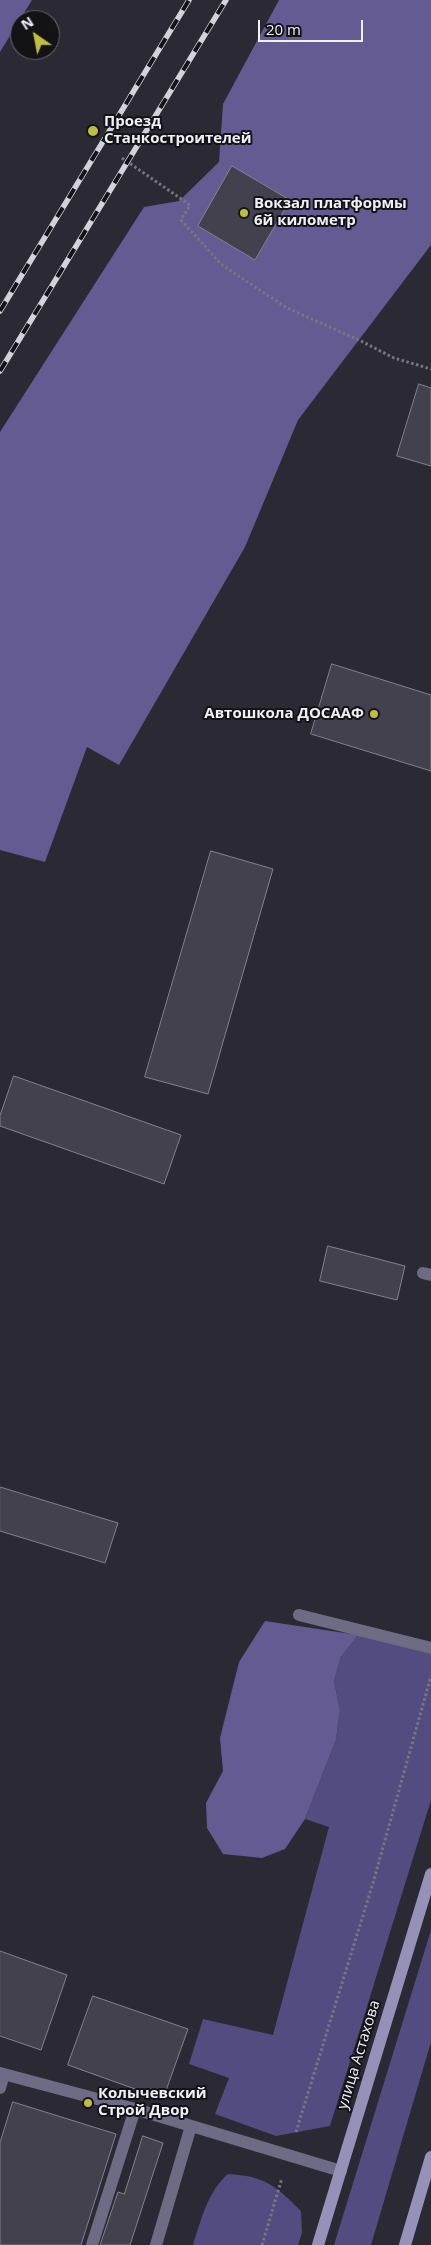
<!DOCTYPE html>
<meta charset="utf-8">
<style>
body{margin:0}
#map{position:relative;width:431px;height:2245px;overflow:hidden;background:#2a2934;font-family:"Open Sans",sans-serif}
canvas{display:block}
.north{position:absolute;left:10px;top:10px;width:50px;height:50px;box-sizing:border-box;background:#131217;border:1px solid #6b6b71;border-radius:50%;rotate:327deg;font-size:14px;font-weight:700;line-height:20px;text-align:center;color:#f0f0f7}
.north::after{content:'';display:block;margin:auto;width:18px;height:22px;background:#bebe42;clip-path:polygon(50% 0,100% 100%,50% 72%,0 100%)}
.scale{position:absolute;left:258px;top:20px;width:105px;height:22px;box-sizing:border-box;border:2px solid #f0f0f7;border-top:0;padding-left:6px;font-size:15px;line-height:18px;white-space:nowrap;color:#f0f0f7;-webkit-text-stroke:4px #131217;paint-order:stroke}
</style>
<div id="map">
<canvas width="431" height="2245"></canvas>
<div class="north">N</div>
<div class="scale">20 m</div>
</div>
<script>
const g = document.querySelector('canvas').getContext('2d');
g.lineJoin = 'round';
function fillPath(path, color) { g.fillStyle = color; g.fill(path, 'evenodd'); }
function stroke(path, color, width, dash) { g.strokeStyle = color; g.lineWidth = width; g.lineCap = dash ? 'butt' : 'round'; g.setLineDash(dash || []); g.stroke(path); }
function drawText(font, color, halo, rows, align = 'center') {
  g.font = font + ' "Open Sans",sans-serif'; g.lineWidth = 4; g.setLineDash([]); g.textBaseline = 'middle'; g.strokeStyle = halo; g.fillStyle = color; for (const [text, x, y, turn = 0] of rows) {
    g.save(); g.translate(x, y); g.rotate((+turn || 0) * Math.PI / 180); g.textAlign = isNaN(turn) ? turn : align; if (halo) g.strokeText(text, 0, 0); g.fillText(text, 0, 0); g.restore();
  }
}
fillPath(new Path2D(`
 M358,1635L431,1654V1800L330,2126L276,2136L215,2114L229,2078L189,2064L203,2019L273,2035L329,1827L305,1819L336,1740L340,1710L334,1681L341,1657Z
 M431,1930V2042L371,2245H334Z
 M228,2174C265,2176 276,2186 301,2211L302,2233L298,2245H193C201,2220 208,2191 228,2174Z`), '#534c80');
fillPath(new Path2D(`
 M0,0H32L0,52Z
 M279,0H431V245L298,420L245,547L119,765L87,747L45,862L0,850V432L144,207L179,201L219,162L223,104Z
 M265,1621L358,1635L341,1657L334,1681L340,1710L336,1740L305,1819L285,1849L262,1858L223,1854L207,1828L206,1803L223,1771L220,1738L239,1662Z`), '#635b92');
const building = new Path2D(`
 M232,166L290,200L255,260L198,226Z
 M419,384L431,388V466L397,456Z
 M332,664L431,695V771L311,734Z
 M211,851L273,869L208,1094L145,1077Z
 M14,1076L181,1135L164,1184L0,1126V1116Z
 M328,1246L405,1266L397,1300L320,1281Z
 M0,1487L118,1523L105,1563L0,1531Z
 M0,1951L67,1975L41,2050L0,2036Z
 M93,1996L188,2029L163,2099L68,2065Z
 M13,2102L116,2134L81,2245H0V2143Z
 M143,2136L163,2143L130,2245H100L118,2192L124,2194Z`);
fillPath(building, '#42414d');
stroke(building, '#83828f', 1);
stroke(new Path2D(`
 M122,158L190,205L181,220L222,265L287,308L359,340L394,358L431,369
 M296,2132L373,1883L431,1676
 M262,2245L282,2178`), '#777780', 3, [2.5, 2.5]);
stroke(new Path2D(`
 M423,1273L431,1275
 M299,1615L431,1648
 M0,2073L135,2109L341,2171
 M0,2088L4,2074
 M92,2245L135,2109
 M156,2245L191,2126`), '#6e6c85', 12);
stroke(new Path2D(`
 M318,2245L431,1874
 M405,2245L431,2157`), '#9591b8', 12);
const rail = new Path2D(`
 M0,311L189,0
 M0,371L226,0`);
stroke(rail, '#d3d2da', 5.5);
stroke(rail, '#131217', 4, [11]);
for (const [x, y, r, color] of [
 [93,131,6,"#bebe42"],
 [244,213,5,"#bebe42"],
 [374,714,5,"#bebe42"],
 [88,2103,5,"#bebe42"]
]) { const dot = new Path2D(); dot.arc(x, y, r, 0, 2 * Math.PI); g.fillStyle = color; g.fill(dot); stroke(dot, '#131217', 2); }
drawText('bold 15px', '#f0f0f7', '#131217', [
 ["Проезд",104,122],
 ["Станкостроителей",104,139],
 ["Вокзал платформы",254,204],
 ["6й километр",254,221],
 ["Автошкола ДОСААФ",364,714,"right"],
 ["Колычевский",98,2094],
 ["Строй Двор",98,2111]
], 'left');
drawText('15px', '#f0f0f7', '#131217', [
 ["улица Астахова",359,2055,-73]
]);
</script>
